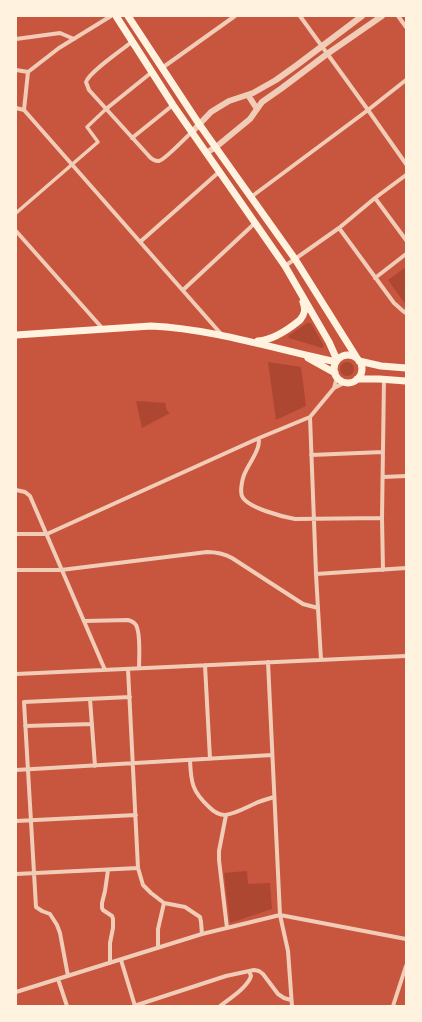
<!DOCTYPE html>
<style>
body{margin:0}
#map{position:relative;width:422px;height:1022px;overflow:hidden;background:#c8553d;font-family:"Varela Round",sans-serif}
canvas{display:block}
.frame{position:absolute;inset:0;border:17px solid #fff3e0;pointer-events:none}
</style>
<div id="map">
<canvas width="422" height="1022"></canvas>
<div class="frame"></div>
</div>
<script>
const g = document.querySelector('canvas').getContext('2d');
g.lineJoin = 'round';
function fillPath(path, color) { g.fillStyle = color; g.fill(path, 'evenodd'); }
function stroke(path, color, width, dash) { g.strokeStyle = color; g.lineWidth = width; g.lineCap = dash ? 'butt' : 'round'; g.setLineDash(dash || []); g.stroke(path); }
fillPath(new Path2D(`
 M406,267V305L388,280Z
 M307,323H311L324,346L322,348L289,338L288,336Z
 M268,362L301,367L306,406L276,420Z
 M340 369a7 7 0 1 1 14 0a7 7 0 1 1-14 0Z
 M136,401L166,403C165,408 167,411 170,413L142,428Z
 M247,871L248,884L270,883L272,909L230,923L224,873Z`), '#ae4732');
stroke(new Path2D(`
 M16,213L98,142L87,127L106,109`), '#f1ccb7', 3.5);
stroke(new Path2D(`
 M300,16L368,110L406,164
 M398,16L406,27
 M16,39L60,33L74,39
 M133,41C123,49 89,72 86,82L89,90L148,155C151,159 154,161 159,161C165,160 186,137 192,132
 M162,68L235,16
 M16,70L28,72
 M16,108L24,110L222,335
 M106,109L152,72
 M24,110L28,72L59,48L111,16
 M132,138L173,105
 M251,197L368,110L406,80
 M375,198L406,240
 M339,228L394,303L403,311L406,313
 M16,231L103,329
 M140,242L219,172
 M285,266L339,228L375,198L406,175
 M375,278L406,254
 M183,290L255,223
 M337,377L334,388L344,383
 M259,438C259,441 259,444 258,447C255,457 248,465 244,475C242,480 240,491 242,496C247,508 284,517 295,519L382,518
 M311,455L383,452
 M383,477L406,476
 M16,490L25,492L30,496L105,670
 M16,534H47L259,438L310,417
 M16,570H61L207,552C216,552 223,553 232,558L303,604L318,608
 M383,570L382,518L384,379
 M316,574L406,568
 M85,621L128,620C132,621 134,622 136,625C141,634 139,658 139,668
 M321,660L316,574L310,417L334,388
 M268,662L280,915L288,951L292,1006
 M205,665L210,759
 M128,669L138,868L143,885L151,893L164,903L185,907L200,917L201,922L202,934
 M16,674L406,656
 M90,699L95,766
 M25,726L92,724
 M190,760C191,783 192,791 209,807C213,811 218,815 225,815C235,814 245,808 254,804C260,801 267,799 274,797
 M16,770L272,755
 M226,815L219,851V860L227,928
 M16,821L136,815
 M108,870L105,891L102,903V908L103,910L112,916L113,919V928L110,943V963
 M16,874L138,868
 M158,948V929L164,903
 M121,960L135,1006
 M68,976L60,933L57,925L50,914L42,911L36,907L24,702L130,697
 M58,979L67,1006
 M16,992L202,934L280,915L406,939
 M134,1006L226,976L254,970L259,971L263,974L278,994L284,998L291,1000
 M220,1006C229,999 248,987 251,976L249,971
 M393,1006L406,966`), '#f1ccb7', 4);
stroke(new Path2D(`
 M248,95L257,109
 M192,132L211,112L219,107L229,101L253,93L276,80L297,65L362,16
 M206,153L216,147L250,119L262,102L282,88L327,54L382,16`), '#f1ccb7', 6);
stroke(new Path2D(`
 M116,16L173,105L285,266L329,342L337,360
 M128,16L199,124L295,259L357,358
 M16,335L151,326C214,329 275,349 336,362
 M258,341C274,340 289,329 300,320C305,314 306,309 303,302
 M334 369a14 14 0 1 1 28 0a14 14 0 1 1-28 0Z
 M308,358L335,373
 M359,361L381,366L406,368
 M357,379H379L406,381`), '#fff3e0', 7);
</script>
